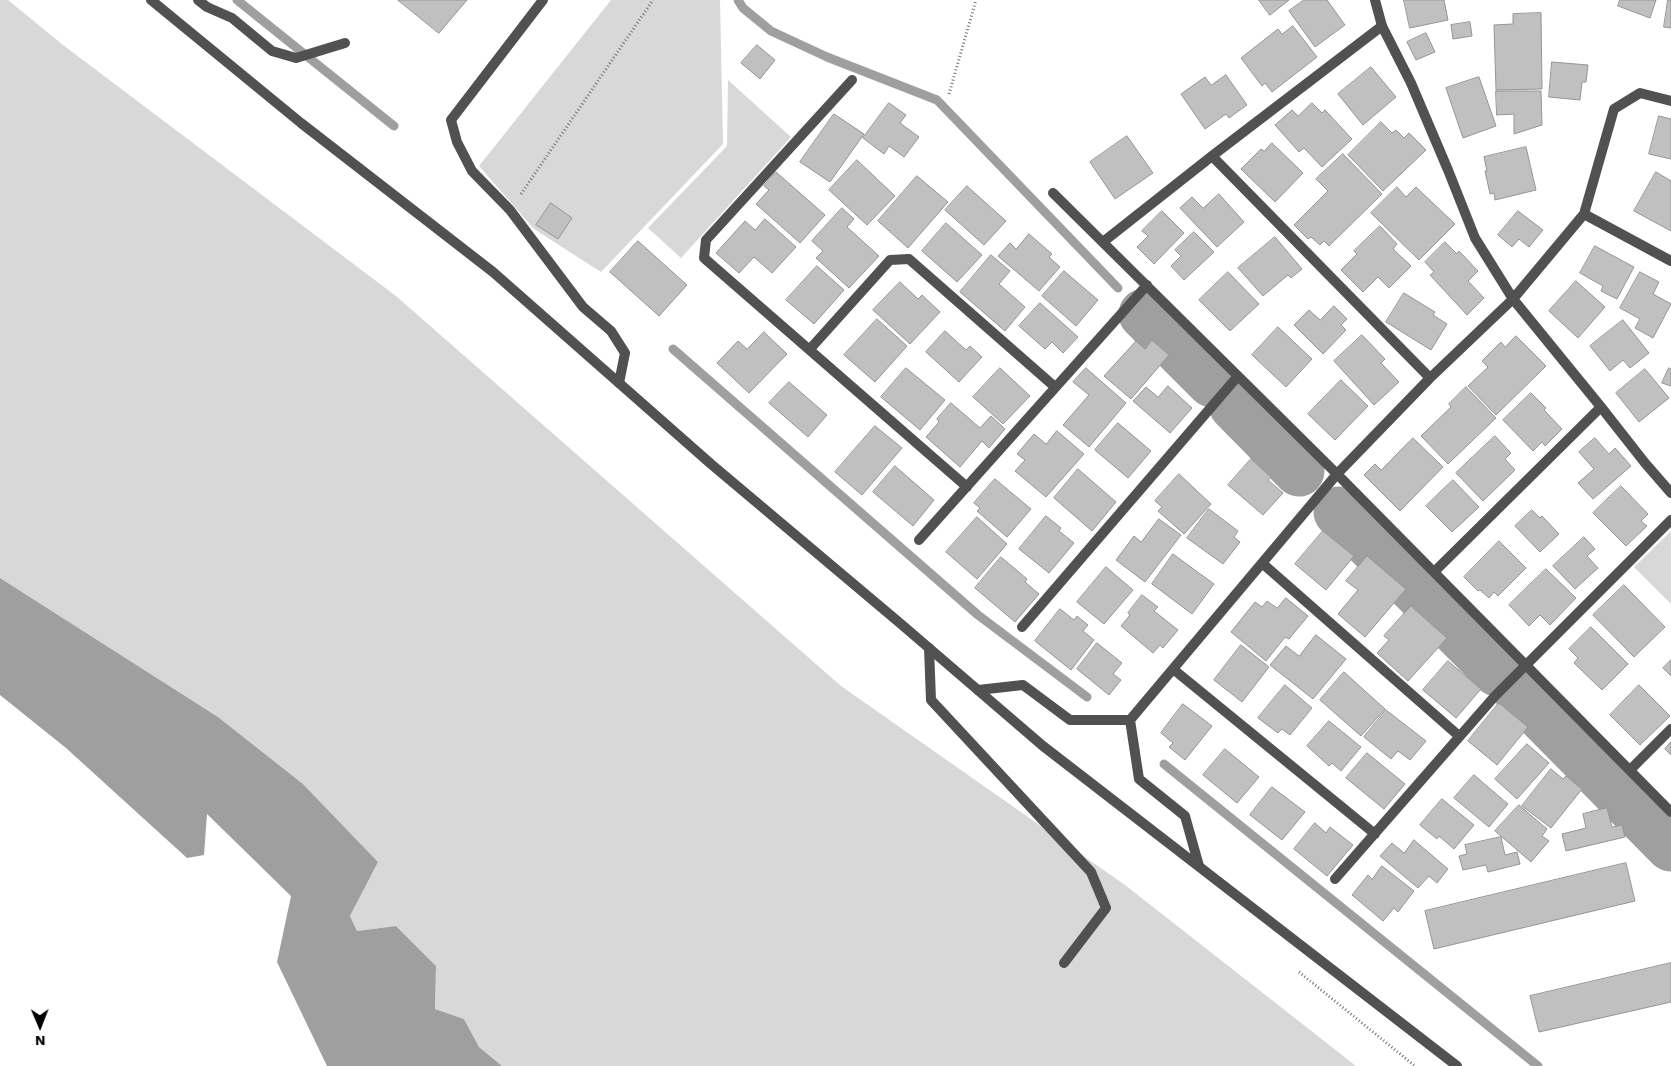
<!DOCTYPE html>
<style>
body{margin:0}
#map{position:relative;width:1671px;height:1066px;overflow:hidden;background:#fff;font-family:"Work Sans",sans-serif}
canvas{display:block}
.north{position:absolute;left:15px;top:1001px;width:50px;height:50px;-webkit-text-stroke:4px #fff;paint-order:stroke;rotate:179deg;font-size:14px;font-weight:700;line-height:20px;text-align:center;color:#000}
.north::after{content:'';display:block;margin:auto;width:18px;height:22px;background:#000;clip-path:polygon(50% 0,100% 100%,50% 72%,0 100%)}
</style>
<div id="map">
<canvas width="1671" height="1066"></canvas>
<div class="north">N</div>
</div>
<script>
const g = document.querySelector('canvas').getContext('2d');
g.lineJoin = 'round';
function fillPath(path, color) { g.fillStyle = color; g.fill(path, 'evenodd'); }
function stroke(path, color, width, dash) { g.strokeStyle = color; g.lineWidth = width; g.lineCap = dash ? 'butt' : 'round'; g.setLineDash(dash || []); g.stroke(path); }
fillPath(new Path2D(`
 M0,0H8L63,45L396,296L841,686L1125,885L1356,1066H502L479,1047L464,1019L435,1009L436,966L396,926L357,931L350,916L378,862L303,784L218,717L0,578Z
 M611,0H720L723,144L601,272L534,229L479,166Z
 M728,80L791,137L681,258L648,228L727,146Z
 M1671,531V604L1634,567Z`), '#d8d8d8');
fillPath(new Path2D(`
 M0,578L218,717L303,784L378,862L350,916L357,931L396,926L436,966L435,1009L464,1019L479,1047L502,1066H327L277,962L291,896L207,814L204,855L187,858L66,748L0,695Z`), '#9f9f9f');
stroke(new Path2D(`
 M237,0L394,126
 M738,0L743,8L771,31L827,57L937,100L1118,288
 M673,349L978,615L1087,697
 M1164,764L1538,1066`), '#9f9f9f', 9);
stroke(new Path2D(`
 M1144,314L1212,382
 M1234,405L1299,471
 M1339,512L1497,671
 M1519,692L1671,846`), '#9f9f9f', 51);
const building = new Path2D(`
 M398,0H467L439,33Z
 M1259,0H1289L1270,15Z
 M1304,0H1327L1345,25L1315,47L1289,11Z
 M1404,0H1444L1448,20L1410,28Z
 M1620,0H1656L1650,18L1618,6Z
 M1668,0H1671V28L1664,27Z
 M1541,13L1542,89L1496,90L1494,25L1513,24V14Z
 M1470,22L1472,36L1453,39L1451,25Z
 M1293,26L1317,57L1272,92L1265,83L1262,86L1241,58L1278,29L1282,34Z
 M1426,33L1435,52L1416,60L1407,42Z
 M757,45L775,60L760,79L741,63Z
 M1552,62L1588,65L1586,82H1582L1580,100L1549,97Z
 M1371,67L1396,97L1363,125L1338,94Z
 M1226,75L1247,105L1229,118L1226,114L1205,129L1181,94L1205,77L1211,85Z
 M1479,77L1496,126L1463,138L1446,88Z
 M1496,91H1541L1542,125L1514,134V114L1497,115Z
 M889,103L906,115L900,123L919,137L904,157L889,146L884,154L863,138Z
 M1312,103L1322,113L1325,110L1352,139L1322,167L1304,148L1299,152L1275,125L1292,110L1298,116Z
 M834,114L864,134L830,182L800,162Z
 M1659,116L1671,119V159L1649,154Z
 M1381,122L1392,133L1396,130L1404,138L1409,133L1426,150L1383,191L1348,155Z
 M1127,136L1153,173L1115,199L1090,162Z
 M1272,143L1303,173L1275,202L1241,169L1261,149L1264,151Z
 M1526,147L1536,190L1495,200L1494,193L1490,194L1485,171H1487L1484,157Z
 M1343,154L1382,194L1329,246L1324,241L1320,245L1311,237L1308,239L1294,225L1328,191L1316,179Z
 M857,160L895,196L867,225L829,190Z
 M776,172L825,215L800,243L756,204L769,190L764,186Z
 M1656,172L1671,181V231L1634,211Z
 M917,176L948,202L908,248L878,221Z
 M967,186L1006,221L984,245L945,210Z
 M1397,187L1406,197L1416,187L1455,224L1419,260L1371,213Z
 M1219,194L1244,222L1217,247L1180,208L1192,197L1203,208Z
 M551,203L572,218L558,239L536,225Z
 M842,208L854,219L847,227L879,256L849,288L816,258L823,251L812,241Z
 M1162,211L1184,233L1154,264L1137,247L1148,236L1142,231Z
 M1518,211L1543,230L1529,247L1519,239L1512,247L1498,235Z
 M765,219L796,247L772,273L754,257L739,273L716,253L745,221L755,230Z
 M946,223L982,255L957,282L922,251Z
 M1380,226L1397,244L1393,249L1411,266L1389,288L1378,277L1363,292L1341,270L1357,254L1354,251Z
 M1194,232L1214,252L1184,280L1171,266L1181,256L1175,250Z
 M1029,234L1052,254L1049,257L1060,267L1039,291L998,256L1010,243L1016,249Z
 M1275,237L1302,269L1291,278L1288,275L1263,296L1238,268Z
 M638,241L687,285L659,316L610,272Z
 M1445,242L1457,254L1459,251L1478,271L1468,281L1484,298L1467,315L1430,275L1434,272L1425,262Z
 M1595,246L1634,267L1617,299L1601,291L1603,286L1580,273Z
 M991,255L1010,271L999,284L1025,307L1005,331L960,292Z
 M817,266L844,290L814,324L786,300Z
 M1064,271L1098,300L1076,326L1042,296Z
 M1228,272L1259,304L1230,331L1199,300Z
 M1640,272L1659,282L1653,294L1671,304L1653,338L1635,328L1640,319L1620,308Z
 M1576,281L1605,307L1578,338L1549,311Z
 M900,282L918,299L922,295L940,312L910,344L873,310Z
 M1404,293L1435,312L1433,315L1447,324L1431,350L1386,322Z
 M1040,303L1078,337L1063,353L1052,342L1045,349L1019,326Z
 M1334,306L1347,319L1341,325L1346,330L1323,354L1294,325L1309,310L1320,320Z
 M877,319L907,346L875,382L844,355Z
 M1623,320L1649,353L1630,368L1623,360L1610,371L1590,346Z
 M1278,327L1312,359L1286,387L1252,355Z
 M945,331L966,350L970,346L982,357L959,382L926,352Z
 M764,332L787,354L749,393L717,363L738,341L747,349Z
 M1362,335L1385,359L1381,363L1399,382L1374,405L1334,361Z
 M1516,336L1546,366L1496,415L1468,386L1488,367L1482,361L1501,342L1505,347Z
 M1152,340L1169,355L1131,399L1104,376L1136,341L1145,349Z
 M906,368L945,400L920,430L881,397Z
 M1000,368L1030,396L1003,424L973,397Z
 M1086,368L1126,403L1089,447L1063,425L1089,395L1073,382Z
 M1669,368L1671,369V386L1662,383Z
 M1645,369L1669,398L1639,422L1616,393Z
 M1341,380L1368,406L1335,440L1308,414Z
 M789,382L827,415L808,437L769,403Z
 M1168,386L1192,408L1170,433L1133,401L1146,387L1158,397Z
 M1466,387L1496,418L1448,464L1421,436L1451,407L1449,404Z
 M1531,393L1546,408L1544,410L1562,429L1545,446L1542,442L1533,451L1503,420Z
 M951,403L980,428L991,416L1005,429L989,448L982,441L960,467L926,437L939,422L937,419Z
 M1118,423L1151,451L1128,478L1095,450Z
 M875,426L902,448L862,495L835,472Z
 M1057,431L1084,454L1046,497L1015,471L1025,460L1017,454L1034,434L1046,444Z
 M1495,436L1511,453L1505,459L1515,470L1483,501L1456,473Z
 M1413,438L1443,467L1400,511L1364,475L1375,464L1381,470Z
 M1595,438L1609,454L1615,448L1631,466L1593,499L1578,483L1594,469L1579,452Z
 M1251,459L1271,477L1268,480L1283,493L1263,515L1228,485Z
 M895,466L934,500L913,526L873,492Z
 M1078,469L1116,502L1092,531L1054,498Z
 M1179,474L1211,504L1184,534L1158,511L1162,507L1155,501Z
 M995,479L1031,509L1007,537L977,511L980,508L974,503Z
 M1453,480L1479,507L1452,532L1426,506Z
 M1621,486L1648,514L1641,521L1647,526L1626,546L1593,513Z
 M1209,509L1238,531L1234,537L1240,542L1223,564L1187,538Z
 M1532,510L1540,518L1542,516L1559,534L1540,552L1515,526Z
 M1046,516L1061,528L1059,531L1074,543L1049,573L1019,549Z
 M977,517L1007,544L977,579L946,552Z
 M1159,519L1181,535L1145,582L1116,560L1134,536L1141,542Z
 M1323,531L1354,556L1326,590L1295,564Z
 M1584,537L1595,549L1587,556L1598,568L1575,589L1553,566Z
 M1499,541L1526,568L1498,596L1494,592L1489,598L1480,590L1478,591L1464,577Z
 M1173,554L1214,584L1192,614L1152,584Z
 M1367,556L1406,589L1365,637L1338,614L1358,590L1346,581Z
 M1001,557L1027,579L1025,582L1039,594L1015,622L975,588Z
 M1106,567L1133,590L1104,624L1077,602Z
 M1546,569L1576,598L1550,625L1540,615L1529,626L1509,605Z
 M1624,585L1665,627L1634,657L1593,615Z
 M1142,595L1158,607L1154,611L1178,630L1163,648L1160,645L1153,653L1121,626L1130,615L1128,613Z
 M1286,598L1308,616L1289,639L1285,637L1266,661L1231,632L1255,602L1262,607L1267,601L1277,608Z
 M1411,606L1447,638L1408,681L1377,653L1389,640L1384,636Z
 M1060,609L1074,620L1077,616L1088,625L1083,631L1094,640L1071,670L1035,641Z
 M1591,627L1628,664L1602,690L1574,663L1578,658L1569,649Z
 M1316,635L1346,659L1313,699L1270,665L1286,646L1299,656Z
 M1097,643L1122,663L1113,674L1121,680L1109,695L1077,669Z
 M1241,645L1269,667L1242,702L1214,680Z
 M1671,660V676L1663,668Z
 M1448,661L1481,689L1456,718L1423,690Z
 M1344,672L1385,709L1361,736L1320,700Z
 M1285,685L1312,708L1290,735L1282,729L1278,733L1258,718Z
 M1639,685L1670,716L1640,745L1610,715Z
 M1499,703L1528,727L1497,765L1468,741Z
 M1183,704L1212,726L1185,760L1169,747L1173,743L1161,733Z
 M1386,710L1426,741L1410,760L1398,751L1391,759L1364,737Z
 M1329,721L1361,747L1341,771L1332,763L1329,766L1307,746Z
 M1671,742V755L1665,749Z
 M1527,744L1549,763L1517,799L1495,779Z
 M1225,749L1259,777L1237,803L1203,775Z
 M1367,753L1405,784L1384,809L1346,778Z
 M1551,769L1563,779L1566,776L1582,789L1551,828L1522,806Z
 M1474,775L1508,804L1489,827L1454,798Z
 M1272,787L1305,812L1282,840L1250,815Z
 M1442,799L1474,825L1454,849L1439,836L1437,839L1420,825Z
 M1519,805L1547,829L1542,836L1549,841L1531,862L1495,831Z
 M1607,808L1612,827L1622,825L1625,837L1566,851L1562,834L1586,828L1583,814Z
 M1315,823L1326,833L1330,827L1353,845L1327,876L1294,849Z
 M1501,837L1505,855L1517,852L1520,864L1488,872L1486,865L1463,870L1459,856L1467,854L1465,845Z
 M1414,840L1448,869L1437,883L1429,876L1418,888L1380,856L1392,843L1404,853Z
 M1626,863L1635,901L1434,949L1425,911Z
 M1382,866L1414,891L1398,912L1394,908L1383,921L1352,895L1368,875L1372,879Z
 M1671,963V1002L1539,1032L1530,996Z`);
fillPath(building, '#c0c0c0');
stroke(building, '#959595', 1);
stroke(new Path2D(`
 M949,94L976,0
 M521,194L653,0
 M1299,972L1415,1066`), '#737373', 3, [1, 2.5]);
stroke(new Path2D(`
 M198,0L207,7L232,18L272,51L296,58L345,43
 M543,0L451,120L457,142L472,171L510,210L583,307L611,331L625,353L619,383
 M1375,0L1382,26
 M929,648L931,700L1091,872L1106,908L1064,963`), '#515151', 10);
stroke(new Path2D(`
 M852,80L706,240L704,258L967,487
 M1212,156L1430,378
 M1053,193L1337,474L1671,812
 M1584,214L1671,261
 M1103,242L1212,156L1382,26L1411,83L1448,170L1475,238L1513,299L1601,407L1645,463L1671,493
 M810,349L890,260L909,259L1055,387
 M919,540L1147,285
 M1262,563L1459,736
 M1434,572L1601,407
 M1022,627L1238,376
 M1173,669L1375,834
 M978,690L1023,685L1070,720H1130
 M1630,770L1671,729
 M1199,866L1185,816L1139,779L1130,720L1337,474L1430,378L1513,299L1584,214L1614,109L1640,93L1671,101
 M1335,879L1495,696L1671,520`), '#515151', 10);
stroke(new Path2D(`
 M151,0L301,123L493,272L711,464L901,624L1043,746L1457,1066`), '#515151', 10);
</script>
